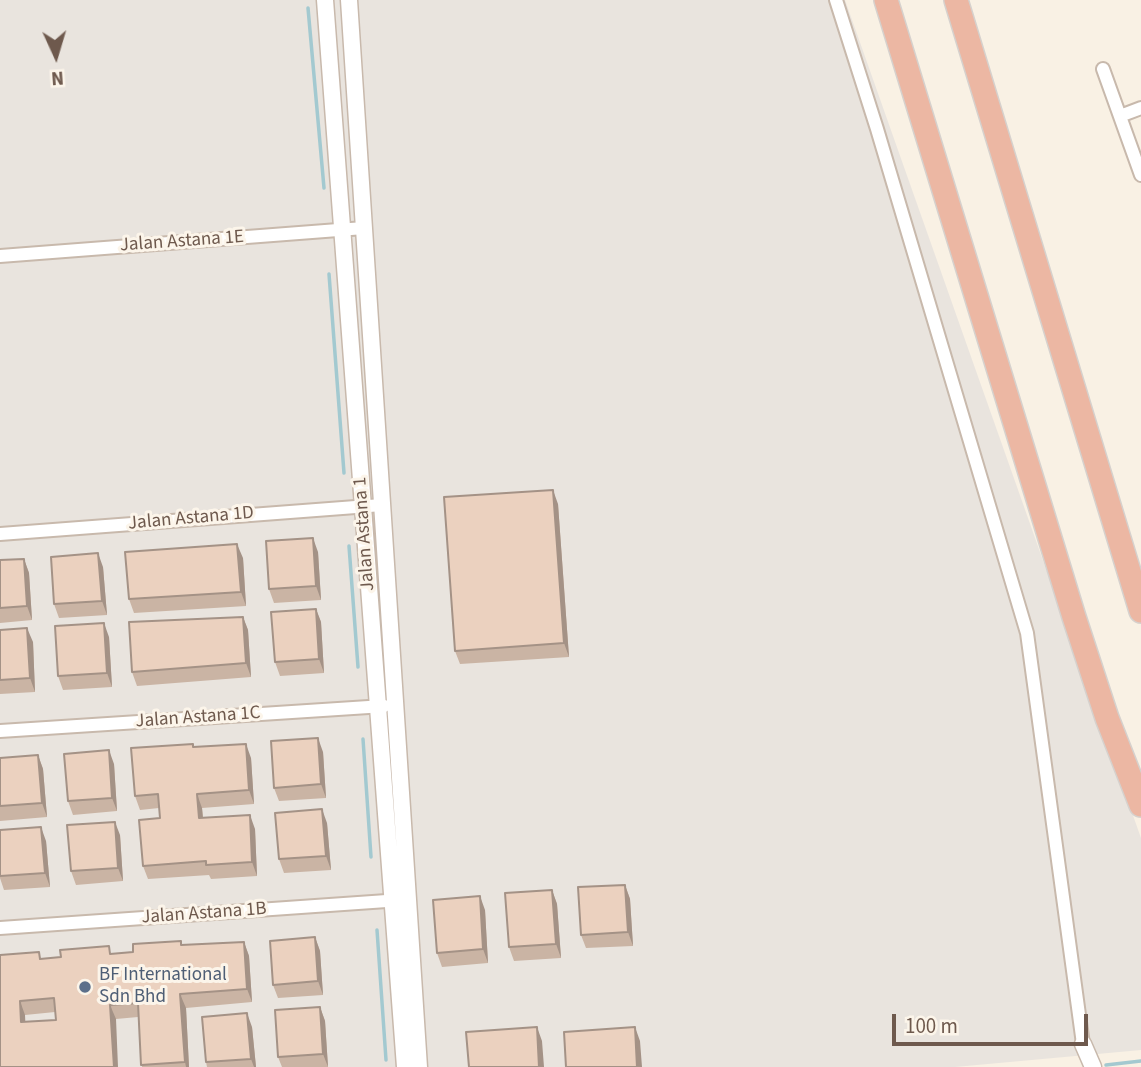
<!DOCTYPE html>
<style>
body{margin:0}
#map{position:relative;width:1141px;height:1067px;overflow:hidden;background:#f9f1e4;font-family:"Source Sans 3",sans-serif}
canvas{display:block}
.north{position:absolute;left:21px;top:21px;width:70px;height:70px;-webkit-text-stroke:5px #fcf5ea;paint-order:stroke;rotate:176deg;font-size:19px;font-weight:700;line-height:28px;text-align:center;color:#6e594d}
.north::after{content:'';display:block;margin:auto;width:24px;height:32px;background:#6e594d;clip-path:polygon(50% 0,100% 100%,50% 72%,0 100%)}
.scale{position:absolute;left:892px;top:1014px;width:196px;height:32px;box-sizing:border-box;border:4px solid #6e594d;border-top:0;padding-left:9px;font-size:21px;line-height:24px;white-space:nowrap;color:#6e594d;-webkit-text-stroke:5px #fcf5ea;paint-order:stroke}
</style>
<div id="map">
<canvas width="1141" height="1067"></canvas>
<div class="north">N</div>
<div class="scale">100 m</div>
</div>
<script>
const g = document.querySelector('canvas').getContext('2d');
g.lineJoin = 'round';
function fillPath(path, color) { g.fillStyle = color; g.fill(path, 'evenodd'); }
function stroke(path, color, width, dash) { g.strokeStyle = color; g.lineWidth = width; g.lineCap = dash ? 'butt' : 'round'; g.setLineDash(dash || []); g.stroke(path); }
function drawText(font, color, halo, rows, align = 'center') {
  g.font = font + ' "Source Sans 3",sans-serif'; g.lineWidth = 6; g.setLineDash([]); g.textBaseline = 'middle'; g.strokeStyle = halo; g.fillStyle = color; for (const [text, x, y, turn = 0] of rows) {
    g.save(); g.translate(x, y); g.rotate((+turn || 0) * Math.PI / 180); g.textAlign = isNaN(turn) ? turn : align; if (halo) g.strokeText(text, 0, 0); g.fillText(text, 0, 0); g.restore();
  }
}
fillPath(new Path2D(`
 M0,0H845L1141,838V1050L955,1067H0Z`), '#e9e4de');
stroke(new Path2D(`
 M308,8L324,188
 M329,274L344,473
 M349,546L358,667
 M363,739L371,857
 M377,930L386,1060
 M1106,1065L1141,1061`), '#a3c9d0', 3.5);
const minor = new Path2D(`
 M836,0L877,129L1027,633L1083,1044
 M1103,69L1141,175
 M1120,116L1141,108
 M0,256L364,228
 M0,534L382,505
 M0,731L384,706
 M0,928L401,900`);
const tertiary = new Path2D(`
 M325,0L405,1067
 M349,0L419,1067
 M1083,1044L1093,1067`);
const motorway = new Path2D(`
 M886,0L1074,617L1107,718L1141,805
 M956,0L1141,611`);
stroke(minor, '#c8b9ac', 16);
stroke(tertiary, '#c8b9ac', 19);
stroke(motorway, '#d6d1cd', 26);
stroke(minor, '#fff', 12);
stroke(tertiary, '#fff', 16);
stroke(motorway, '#ecb7a3', 23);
fillPath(new Path2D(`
 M558,504L569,657L460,664L455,651Z
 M318,552L321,600L274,603L269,589Z
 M243,558L246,606L134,613L129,599Z
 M24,559L29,573L32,620L0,623V560Z
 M103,567L107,615L59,618L54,604Z
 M316,609L321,622L324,673L280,676L275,662Z
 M243,617L248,630L251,677L137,686L132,672Z
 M0,630L33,642L35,692L0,694Z
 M109,637L112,687L63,690L58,676Z
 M194,747L251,758L254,804L202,808L203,817L255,829L257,876L211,879L209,875L148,879L143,866L160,818L159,808L140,810L135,796Z
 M323,752L326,798L279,801L274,788Z
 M38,755L43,769L47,817L0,821V758Z
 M114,764L117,811L73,815L68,801Z
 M327,823L331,870L284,873L279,859Z
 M0,830L46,841L50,887L4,890L0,878Z
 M120,835L123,881L76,885L71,871Z
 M625,885L630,899L633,946L586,948L581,935Z
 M552,890L557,904L561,958L514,961L509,947Z
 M485,910L488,963L442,967L437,953Z
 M315,937L320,951L323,995L278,998L273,985Z
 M181,941L182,945L244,942L249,956L252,1002L186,1008L189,1067H142L138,1017L116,1019L0,1067V955L42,959L133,952ZM55,1012L56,1020L25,1022V1015Z
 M320,1007L325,1021L328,1067H282L278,1057Z
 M252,1027L256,1067H207L206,1062Z`), '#cab4a4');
fillPath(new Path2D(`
 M553,490L558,504L569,657L564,643Z
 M313,538L318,552L321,600L316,586Z
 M237,544L243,558L246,606L241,592Z
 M98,553L103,567L107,615L102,601Z
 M24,559L29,573L32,620L27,606Z
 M316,609L321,622L324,673L319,659Z
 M243,617L248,630L251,677L246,663Z
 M104,623L109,637L112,687L107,673Z
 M27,628L33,642L35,692L30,678Z
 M318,738L323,752L326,798L321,784Z
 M246,744L251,758L254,804L249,790Z
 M109,750L114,764L117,811L112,798Z
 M38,755L43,769L47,817L42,803Z
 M197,794L202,808L204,831L199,818Z
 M322,809L327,823L331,870L326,856Z
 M250,815L255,829L257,876L252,862Z
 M115,822L120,835L123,881L118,868Z
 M41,827L46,841L50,887L45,873Z
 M625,885L630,899L633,946L628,932Z
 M552,890L557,904L561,958L556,944Z
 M480,896L485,910L488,963L483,949Z
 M315,937L320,951L323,995L318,981Z
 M244,942L249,956L252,1002L247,989Z
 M180,994L186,1008L189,1067H186L185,1062Z
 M20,1001L25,1015L26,1036L21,1022Z
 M110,1005L116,1019L118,1067H114Z
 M320,1007L325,1021L328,1067L323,1054Z
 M247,1013L252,1027L256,1067H254L251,1059Z
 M537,1027L542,1041L544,1067H539Z
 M635,1027L640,1041L642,1067H637Z`), '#a49286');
const building = new Path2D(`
 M553,490L564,643L455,651L444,497Z
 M313,538L316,586L269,589L266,541Z
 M237,544L241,592L129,599L125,552Z
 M98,553L102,601L54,604L51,557Z
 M24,559L27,606L0,608V560Z
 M316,609L319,659L275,662L271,612Z
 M243,617L246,663L132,672L129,622Z
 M104,623L107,673L58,676L55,626Z
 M27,628L30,678L0,680V630Z
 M318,738L321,784L274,788L271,741Z
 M193,744V747L246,744L249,790L197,794L199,818L250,815L252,862L206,865V861L143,866L139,820L160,818L158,794L135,796L131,748Z
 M109,750L112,798L68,801L64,754Z
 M38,755L42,803L0,806V758Z
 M322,809L326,856L279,859L275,813Z
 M115,822L118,868L71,871L67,825Z
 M41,827L45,873L0,876V830Z
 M625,885L628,932L581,935L578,887Z
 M552,890L556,944L509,947L505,893Z
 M480,896L483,949L437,953L433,900Z
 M315,937L318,981L273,985L270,941Z
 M181,941V945L244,942L247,989L180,994L185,1062L141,1065L138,1003L110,1005L114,1067H0V955L39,952L40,959L61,957L60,950L109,946L110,954L133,952V944ZM54,998L56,1020L21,1022L20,1001Z
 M320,1007L323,1054L278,1057L275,1010Z
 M247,1013L251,1059L206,1062L202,1017Z
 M537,1027L539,1067H469L466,1032Z
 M635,1027L637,1067H566L564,1032Z`);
fillPath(building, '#ebd1bf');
stroke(building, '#a49286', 2);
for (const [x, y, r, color] of [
 [85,987,7,"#5c6f8a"]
]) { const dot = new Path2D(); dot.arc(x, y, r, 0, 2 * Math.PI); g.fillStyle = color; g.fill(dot); stroke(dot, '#fcf5ea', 2.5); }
drawText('19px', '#6e594d', '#fcf5ea', [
 ["Jalan Astana 1E",182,242,-4],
 ["Jalan Astana 1D",191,519,-5],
 ["Jalan Astana 1",365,534,-94],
 ["Jalan Astana 1C",198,718,-4],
 ["Jalan Astana 1B",204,914,-4]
]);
drawText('19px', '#4e5e75', '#fcf5ea', [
 ["BF International",99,976],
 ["Sdn Bhd",99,998]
], 'left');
</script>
